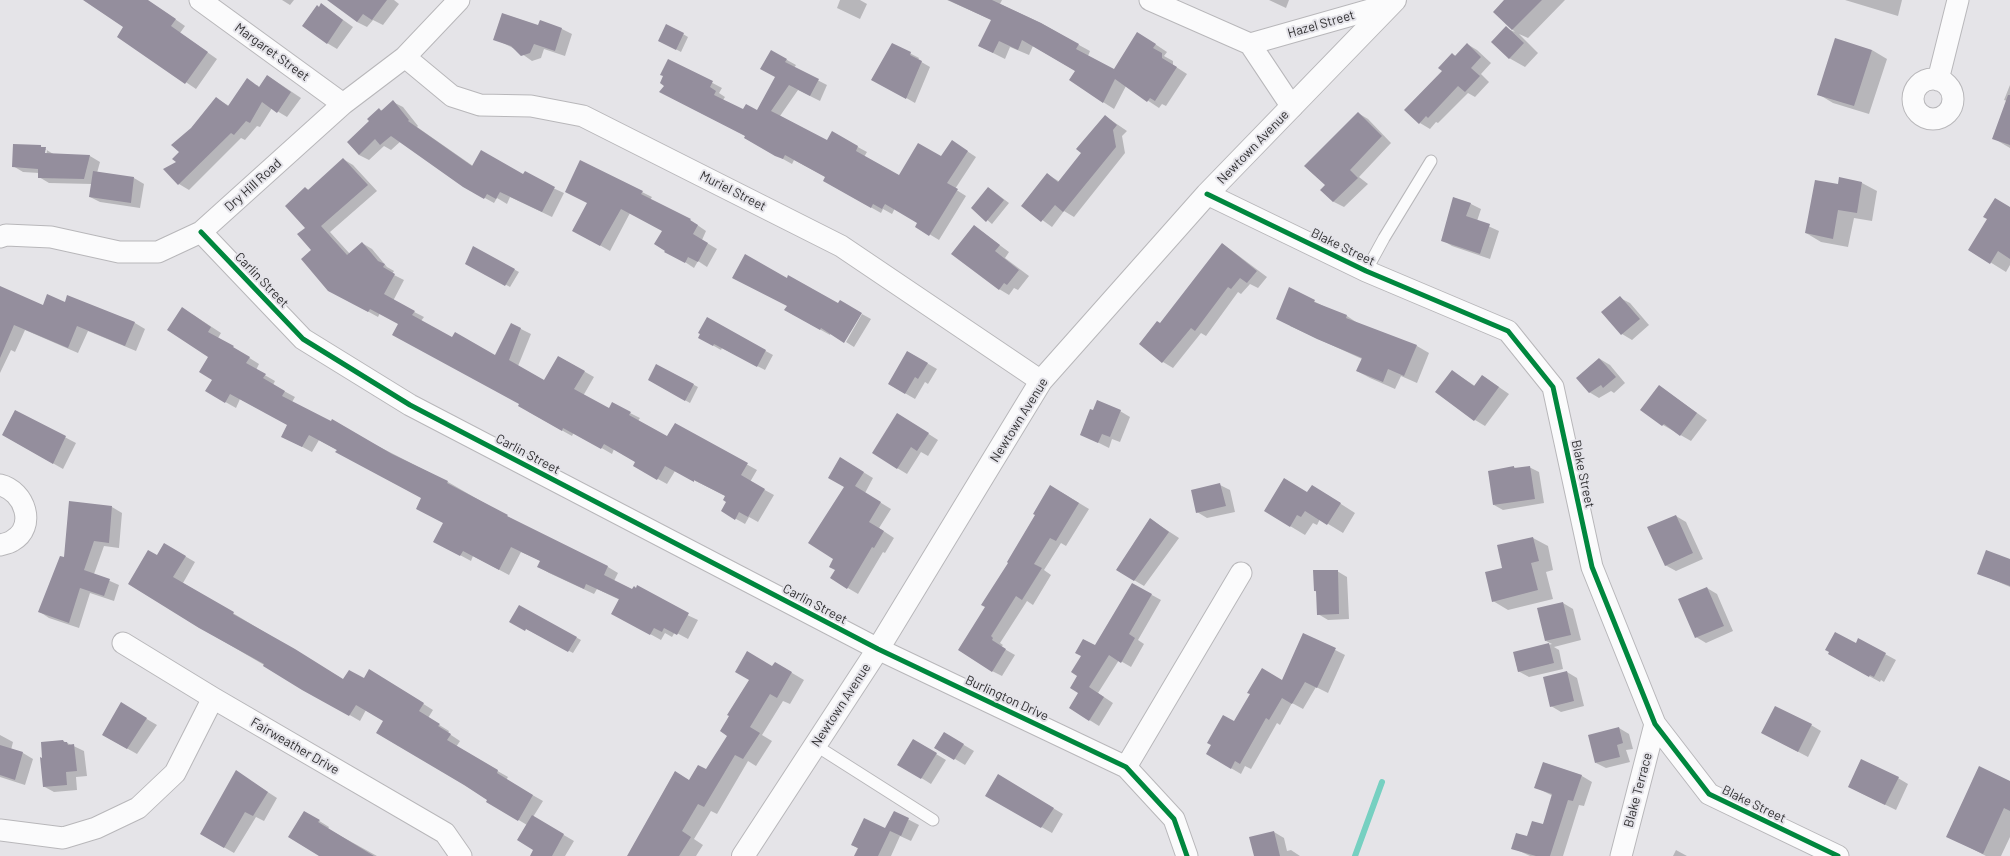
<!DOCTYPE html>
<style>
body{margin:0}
canvas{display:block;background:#e5e4e8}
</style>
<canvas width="2010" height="856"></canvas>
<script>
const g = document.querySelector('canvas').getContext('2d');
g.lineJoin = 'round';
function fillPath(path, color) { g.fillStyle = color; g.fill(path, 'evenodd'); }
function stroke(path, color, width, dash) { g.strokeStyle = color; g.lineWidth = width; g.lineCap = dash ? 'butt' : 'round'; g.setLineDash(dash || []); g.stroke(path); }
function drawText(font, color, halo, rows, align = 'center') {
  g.font = font + ' Barlow,sans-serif'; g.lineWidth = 4; g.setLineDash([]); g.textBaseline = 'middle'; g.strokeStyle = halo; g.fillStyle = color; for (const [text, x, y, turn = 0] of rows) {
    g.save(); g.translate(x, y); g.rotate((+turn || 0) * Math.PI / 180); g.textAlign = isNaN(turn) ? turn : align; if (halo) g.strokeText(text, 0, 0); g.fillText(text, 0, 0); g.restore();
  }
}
fillPath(new Path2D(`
 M85,0H139L162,10L185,26L180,33L217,59L196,89L118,36L125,26Z
 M282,0H294L290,5Z
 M344,0H394L399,4L383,25L373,20L367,27L357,22Z
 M840,0H860L867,4L860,19L837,8Z
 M947,0H1002L1000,4L1041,23L1079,45L1090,51L1088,56L1114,70L1149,40L1167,52L1164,56L1173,61V65L1187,74L1166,106L1162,104L1159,108L1126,86L1114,109L1103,102L1076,71L1033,46L1029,55L1010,47L1005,59L979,46L992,20Z
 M1269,0H1289L1286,8Z
 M1505,0H1565L1528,38L1519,34L1538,53L1525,67L1509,58L1506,28L1515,32L1494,12Z
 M1845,0H1902L1898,16Z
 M321,4L353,27L337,49L327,43L319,8Z
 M540,21L562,29L572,34L565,56L544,49L541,58L532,61L515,49L495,39L538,27Z
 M683,34L688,37L681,52L664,43Z
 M892,44L919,58L918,60L930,67L915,103L873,79Z
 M1467,44L1477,50L1491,63L1481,74L1489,82L1475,97L1468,93L1438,123L1436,122L1430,129L1420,123L1452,54L1456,56Z
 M1872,50L1887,59L1869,114L1833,103L1818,94Z
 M771,51L796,65L794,68L827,85L820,101L798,90L780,116L827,141L832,133L867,152L864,157L900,176L961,147L976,157L955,189L966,196L939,240L916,226L918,223L895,208L892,214L883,209L881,213L824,181L826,177L794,160L792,164L745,138L746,136L670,97L665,85L669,60L722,88L719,93L725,97L723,100L743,110L757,111L776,77Z
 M268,76L301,98L287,117L272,108L260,127L257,126L245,140L241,138L189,190L179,184L177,163L180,152L191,129L216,98L229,106L257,85L260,88Z
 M2010,85V148L1993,138L2007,101L2004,100Z
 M393,102L403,107L418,126L417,127L473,166L524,175L564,193L552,217L510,197L507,204L497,198L494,203L474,192L401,141L391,150L384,146L369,160L359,155L348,142L370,121L379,109L383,111Z
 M1358,113L1368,119L1391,143L1359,177L1368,184L1344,207L1334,202L1322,190L1327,185Z
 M1105,116L1127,131L1122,136L1125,153L1074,217L1064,211L1052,227L1023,206L1047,174L1060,182L1082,153Z
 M40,146L55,155L90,156L100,162L97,173L134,178L144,184L140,208L100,202L90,197L92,184L49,183L39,177V173L23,172L13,166ZM45,150H47L46,158H44Z
 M343,159L353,165L377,191L330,232L350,254L362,243L372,249L387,267L394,271L392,274L404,280L393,301L424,317L421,321L452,338L495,356L512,325L521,329L531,334L518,366L545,381L559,357L594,377L583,396L609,410L630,413L640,418L638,421L668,438L675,425L757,470L750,482L774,495L758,522L749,517L745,524L722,511L727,502L726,496L675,471L667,484L634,466L636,462L614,449L612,454L574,432L572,436L529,412L520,404L399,324L380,313L378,317L329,290L312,250L306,228L305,188L309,190Z
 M581,161L642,192L652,197L650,200L690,220L706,231L702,240L717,249L707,267L698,261L694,268L685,262L663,230L630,213L610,251L573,230L588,203Z
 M1840,179L1862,183L1877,191L1872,221L1854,218L1848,247L1821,242L1806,233L1839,185Z
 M989,188L1009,203L992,224L973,208Z
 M1454,198L1471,204L1481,209L1477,221L1499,231L1490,259L1452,246L1442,240Z
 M2010,208V265L2006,272L1969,249Z
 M974,226L1009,252L1005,258L1029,276L1018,290L1014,288L1009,295L999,289Z
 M1223,244L1267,277L1258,288L1250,284L1241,294L1238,292L1206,336L1201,333L1173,368L1163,362L1160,324Z
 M474,248L519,272L510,287L467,263Z
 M746,255L831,333L830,335L785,310L788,306Z
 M0,288L43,307L65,303L68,297L135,323L145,329L136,351L88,331L78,353L25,330L15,352L11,350L0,373Z
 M1290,289L1327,308L1347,316L1359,324L1417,346L1429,353L1417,383L1401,376L1395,389L1370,378L1357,371L1362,359L1290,326Z
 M1620,298L1630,303L1649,325L1632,340L1622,334Z
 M192,314L221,333L218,338L259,364L256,370L275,381L273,385L295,397L292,402L448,482L517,522L608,567L618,573L614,581L698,620L688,639L675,632L672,637L665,633L661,640L612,613L620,600L597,589L594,594L549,573L539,567L541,561L521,552L509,575L473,556L471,561L445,547L444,523L422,498L319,440L312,452L293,442L289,425L240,399L236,408L206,391L213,379L209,357Z
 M862,314L871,319L854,347L846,342Z
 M707,319L773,355L765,370L722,348L721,350L707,342Z
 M908,352L937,369L928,384L925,382L915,399L889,384Z
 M1600,359L1610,365L1625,383L1614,393L1611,391L1599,398L1589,392Z
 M658,366L698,387L690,403L649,380Z
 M1452,371L1475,386L1483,376L1509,394L1485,426L1475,420Z
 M1659,386L1707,420L1691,441L1663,425Z
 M15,411L76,443L63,469L3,435Z
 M1120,411L1130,417L1120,442L1112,439L1109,448L1081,434Z
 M907,420L938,440L928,456L921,452L907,474L897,468Z
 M850,464L873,478L865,493L891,509L879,528L894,538L885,553L883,552L858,594L831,578L836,570L835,558Z
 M1514,467L1517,469L1529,467L1539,472L1544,503L1503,510L1494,505Z
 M1220,485L1230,490L1235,512L1207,518L1197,512Z
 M1061,492L1089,509L1066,546L1061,543L1044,570L1051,575L1033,605L1027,601L1000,643L1003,645L1001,647L1015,655L1002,676L992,671L986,607L1036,515Z
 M1308,493L1327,495L1355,513L1343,533L1320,519L1317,525L1313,523L1305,535L1290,526Z
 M112,507L122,513L119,548L104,546L94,574L119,585L114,601L90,593L79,628L49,618L40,612L64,559Z
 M1676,516L1686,522L1703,559L1676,571L1665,565Z
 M1150,519L1179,538L1144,586L1117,570Z
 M1533,538L1548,546L1553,570L1546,572L1553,599L1508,610L1493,601L1504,569Z
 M164,544L195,562L183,583L344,680H364L379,676L433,710L428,718L449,731L448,733L460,741L456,747L508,777L506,780L543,801L533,817L574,841L565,856H542L527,825L487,801L488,800L385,721L366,710L360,721L199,627L157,556Z
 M2010,560V587L1978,573Z
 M1337,571L1347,577L1349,619L1328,620L1318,614L1317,592L1315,591Z
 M1132,584L1161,600L1138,640L1144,644L1131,667L1119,660L1098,693L1113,703L1099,726L1070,708L1080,693L1079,676L1082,656L1096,647Z
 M1707,588L1717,594L1733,631L1706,643L1696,637Z
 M1563,603L1573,609L1581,640L1554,647L1559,650L1563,669L1529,677L1518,671L1514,653L1552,644L1546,641Z
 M519,606L581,640L573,653L511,621Z
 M1304,634L1345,655L1328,693L1316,687L1303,709L1292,703L1280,725L1277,723L1251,769L1245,766L1241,774L1207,754L1235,722L1282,682Z
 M1859,640L1896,660L1884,682L1881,680L1880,682L1829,654L1856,644Z
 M775,663L804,680L790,704L783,701L762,735L772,741L756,766L748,761L717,814L711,811L694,839L703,845L696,856H628L675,772L690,781L707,771Z
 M1567,672L1577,678L1584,706L1561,712L1551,706Z
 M121,704L157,725L137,754L103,735Z
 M1811,725L1821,731L1808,757L1772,738Z
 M1619,728L1629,734L1633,749L1626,750L1630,762L1606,768L1596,763Z
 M944,733L974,751L965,765L935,747Z
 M0,735L13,742L11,750L23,753L33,759L25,785L0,777Z
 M913,740L946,760L931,784L899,764Z
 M63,741L84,751L87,776L76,777L77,790L54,792L43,786V759Z
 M1544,763L1582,776L1592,782L1584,806L1579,805L1563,856H1530L1513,848L1543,825L1553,796L1535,787Z
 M237,772L277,798L264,821L256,817L234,853L201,834Z
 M999,776L1063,814L1052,833L987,796Z
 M1898,778L1908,784L1896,810L1859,792Z
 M2010,782V837L2001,856H1986L1948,836Z
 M305,812L329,827L328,829L377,856H321Z
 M894,812L919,825L911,841L900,836L891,856H855L859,849L852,845L886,829Z
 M1274,832L1284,838L1287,851L1291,850L1300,856H1255Z
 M1676,850L1687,856H1673Z`), '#0003');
stroke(new Path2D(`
 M1355,856L1382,782`), '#76d0c1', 6);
fillPath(new Path2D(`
 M83,0H148L176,19L171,26L208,52L185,84L117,37L123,27Z
 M327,0H387L372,20L363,14L357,22Z
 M948,0H992L1041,23L1079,44L1076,49L1114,69L1137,32L1156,44L1153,48L1162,53V58L1177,67L1155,101L1150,98L1147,102L1115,79L1103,103L1069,80L1075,71L1022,40L1018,50L999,41L993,53L978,46L991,20Z
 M1504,0H1542L1512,30L1493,12Z
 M321,3L343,20L327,44L302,26L317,5L319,7Z
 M502,13L538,25L540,20L562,28L555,51L534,44L530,53L521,56L511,46L493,40Z
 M666,24L684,33L676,50L658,41Z
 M1506,26L1524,43L1509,59L1491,42Z
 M1835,38L1872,50L1854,106L1817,95Z
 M892,43L911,52L910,55L922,61L906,99L871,80Z
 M1467,43L1481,57L1471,68L1480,76L1465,92L1458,86L1428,118L1426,116L1419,124L1404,110L1442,71L1438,68L1452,53L1455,56Z
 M771,50L787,59L785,62L819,79L810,96L789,85L771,111L779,115L827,140L832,131L858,146L856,151L899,175L918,143L941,156L952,140L968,151L947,183L958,189L929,236L915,227L917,223L885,204L882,209L873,204L871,208L823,181L825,177L785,155L783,159L775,156L744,138L745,136L659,92L664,86L660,83L663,76L660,75L668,59L713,81L710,87L716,91L714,95L743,109L746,104L757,110L775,77L760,69Z
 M267,75L291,92L277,113L262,102L250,123L246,121L234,135L231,133L178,185L163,169L176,162L172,159L179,152L171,145L191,128L216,97L228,106L247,78L259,87Z
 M2008,95H2010V145L1992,139Z
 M393,100L409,120L408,121L472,166L481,150L523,174L525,171L555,187L542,212L500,192L496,199L487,194L484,199L463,187L391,136L380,145L375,139L359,155L347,142L369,121L367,119L379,108L381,111Z
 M1358,112L1382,136L1350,170L1358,178L1333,202L1320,190L1325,185L1304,166Z
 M1105,115L1117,125L1113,130L1116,147L1063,212L1055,205L1041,222L1021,206L1047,173L1058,182L1081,153L1076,149Z
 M13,144L41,145V147H46L45,153L90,155L84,179L38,178V169L12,167Z
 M343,158L368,185L321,226L347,255L362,242L378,261L385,264L383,267L395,274L384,294L415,311L412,315L452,337L455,332L495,355L511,323L521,328L509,360L544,380L558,356L585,371L574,389L609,408L612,402L631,412L629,415L667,436L675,423L748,463L741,475L765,489L748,517L739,512L735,520L721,511L726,502L723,500L725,496L694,480V482L665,466L657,480L633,466L635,462L604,444L601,449L563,428L562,431L518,406L519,404L392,335L398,324L370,309L368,312L328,291L301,259L311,250L297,234L305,228L285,206L305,187L308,190Z
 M580,160L643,191L641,194L691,219L690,220L698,225L693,234L708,243L698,262L688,257L685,263L664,252L665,251L654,244L662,231L621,209L600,246L572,231L587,203L565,192Z
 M93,171L134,177L131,203L89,197Z
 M1839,177L1862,182L1857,213L1838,210L1833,239L1805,233L1815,180L1838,184Z
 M988,187L1004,200L986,222L971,208Z
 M1453,197L1471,203L1466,216L1490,224L1480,254L1441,241Z
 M1995,198L2010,207V259L1998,251L1990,264L1968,250L1987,219L1983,217Z
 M974,225L1000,245L995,251L1019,270L1007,285L1004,283L999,290L951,254Z
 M1222,243L1257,271L1247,283L1240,278L1231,289L1228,287L1195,331L1191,328L1162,363L1139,344L1157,321L1160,323Z
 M473,246L515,269L505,286L465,264Z
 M745,254L787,278L788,275L838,303L840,300L862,313L844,343L821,328L820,330L784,310L787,306L732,278Z
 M0,286L43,305L47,294L65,302L67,295L135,322L125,346L77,326L68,348L14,325L0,358Z
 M1289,287L1315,300L1314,302L1347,315L1346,318L1417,345L1404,376L1388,369L1383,382L1356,371L1362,358L1317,339L1276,319Z
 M1620,296L1640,319L1621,335L1601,312Z
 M182,307L211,327L208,332L234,346L233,347L250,357L246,363L266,374L263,378L285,391L282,396L331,421L332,419L392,454L448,481L447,483L508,515L507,516L608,566L604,575L632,589L634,586L636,588L637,585L689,613L677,635L664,628L662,632L654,628L650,635L611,614L619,599L586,584L584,589L537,567L540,561L511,547L499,570L463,551L460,556L433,542L443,523L416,509L421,498L335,452L337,450L309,435L302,447L281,437L287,425L230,394L225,403L205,391L212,380L199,372L208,357L167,330Z
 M707,317L766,350L757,367L714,344L713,346L698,338L700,334L698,333Z
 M907,351L928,363L918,379L915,377L905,394L888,384Z
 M1599,358L1616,377L1603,388L1601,385L1589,393L1576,378Z
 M656,364L694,384L685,401L648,380Z
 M1452,370L1474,386L1482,375L1499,387L1474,421L1435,392Z
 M1659,385L1697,413L1680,436L1664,424L1662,426L1640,410Z
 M1097,400L1121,410L1110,437L1102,434L1098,443L1080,435L1090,409L1093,410Z
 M15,410L66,436L53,464L2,435Z
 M897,413L929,433L917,451L911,447L897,469L872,453Z
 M840,457L864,472L855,486L881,502L869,522L884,531L874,548L872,547L847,589L830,578L835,570L829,567L833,559L808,543L844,487L828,478Z
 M1514,466V468L1530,466L1535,499L1493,505L1488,471Z
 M1284,478L1307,492L1312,485L1341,503L1327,525L1305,511L1301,517L1297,515L1290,527L1264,511Z
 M1220,483L1226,506L1196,513L1191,490Z
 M1050,485L1079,503L1056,541L1050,538L1034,564L1042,568L1022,600L1016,596L991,636L993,638L992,640L1006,649L992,672L958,650L985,607L981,605L1008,563L1007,562L1035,515L1033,514Z
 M69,501L112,506L109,543L94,541L84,570L110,579L104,596L80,588L69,623L38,612L60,556L64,557Z
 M1676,515L1693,553L1665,566L1647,527Z
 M1150,518L1169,532L1134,581L1116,570Z
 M1533,537L1539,561L1531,563L1538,590L1492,602L1485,572L1502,568L1497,545Z
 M164,543L186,556L173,577L234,612L233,614L295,649L343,679L349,670L364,678L369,669L424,703L419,711L440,724L438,726L451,734L447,740L498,770L497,773L533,795L518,821L486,802L487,800L464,785L376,733L383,721L356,705L349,716L302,690L263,666L264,664L199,628L128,584L148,550L157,555Z
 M1986,550L2010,559V586L1977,574Z
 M1313,570H1338L1339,614L1317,615L1316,591H1314Z
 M1132,583L1152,594L1129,634L1135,638L1121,663L1109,655L1089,687L1104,697L1089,721L1069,708L1078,693L1070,688L1077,676L1071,672L1081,656L1075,653L1083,639L1095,645Z
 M1707,587L1724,626L1695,638L1678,599Z
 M1563,602L1571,635L1545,641L1537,608Z
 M519,605L577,637L568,652L526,629L525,631L509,622Z
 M1835,632L1856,643L1858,638L1886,653L1874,677L1870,675L1869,677L1828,654L1829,652L1825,650Z
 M1303,633L1336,648L1317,688L1305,682L1292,704L1282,698L1269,720L1266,718L1240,764L1235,761L1231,769L1206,754L1211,745L1207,743L1223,715L1234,721L1250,694L1247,693L1262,668L1282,680Z
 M1549,643L1554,663L1518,672L1513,652Z
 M747,651L772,666L775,662L792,672L777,698L770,694L750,727L760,733L743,759L735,755L704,807L698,804L682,831L691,837L679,856H627L675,771L689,780L698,765L706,769L727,736L720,731L729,716L727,715L749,680L735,672Z
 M1567,671L1574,701L1550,707L1543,677Z
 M121,702L147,718L127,749L102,735Z
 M1775,706L1812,724L1798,752L1761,733Z
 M1619,727L1623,743L1617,745L1620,757L1595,763L1588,735Z
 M944,732L964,744L954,760L934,748Z
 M913,739L937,753L921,779L897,765Z
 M63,740L64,742H67L68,745L74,744L77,771L66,772L67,785L43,787L40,757L42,758L41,742Z
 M0,745L23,752L15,780L0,775Z
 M1861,759L1899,777L1885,805L1848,787Z
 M1543,762L1582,775L1573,801L1568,800L1550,856H1536L1511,849L1516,833L1527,836L1532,821L1543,824L1552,794L1534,788Z
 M1979,766L2010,781V811L2004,808L1983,854L1946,837Z
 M236,770L268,792L253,816L245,812L224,848L200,834Z
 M998,774L1054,808L1041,828L985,796Z
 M304,811L320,820L318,822L374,856H319L288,837Z
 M894,811L909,818L901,836L890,831L878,856H854L858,848L851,845L864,818L885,828Z
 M532,815L564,834L552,856H530L533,850L517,840Z
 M1274,831L1280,856H1254L1249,837Z`), '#948e9d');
const lane = new Path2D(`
 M1366,271L1384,238L1431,161
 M815,745L933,820`);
const street = new Path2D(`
 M200,0L343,104
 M1150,0L1250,44L1292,107
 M1250,44L1391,4
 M405,57L452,96L480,105L531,106L583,116L841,246L1041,381
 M1913 99a20 20 0 1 1 40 0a20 20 0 1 1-40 0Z
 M1938,80L1958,0
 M1207,194L1366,271L1508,331L1553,387L1592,567L1655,724L1709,794L1838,856
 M201,232L303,339L410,405L878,649L1126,767L1174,819L1187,856
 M0,237L6,235L51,237L119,252H158L201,232L343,104L405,57L459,0
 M0,485C25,491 37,527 12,541C9,543 4,544 0,545
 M123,643L213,698L445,833L461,856
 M1126,767L1241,573
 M0,830L63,838L96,828L138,808L175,773L213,698
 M1621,856L1655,724`);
const secondary = new Path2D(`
 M743,856L878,649L1041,381L1207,194L1395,0`);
stroke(lane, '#b8b7ba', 13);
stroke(street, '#b8b7ba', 23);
stroke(secondary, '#b8b7ba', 24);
stroke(lane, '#fbfbfc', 11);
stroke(street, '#fbfbfc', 21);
stroke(secondary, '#fbfbfc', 22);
stroke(new Path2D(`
 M1207,194L1366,271L1508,331L1553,387L1592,567L1655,724L1709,794L1838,856
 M201,232L303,339L410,405L878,649L1126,767L1174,819L1187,856`), '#00873e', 5);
drawText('13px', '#313032', '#e4e3e9', [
 ["Hazel Street",1321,24,-16],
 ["Margaret Street",272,52,36],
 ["Newtown Avenue",1253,147,-46],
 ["Dry Hill Road",253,185,-42],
 ["Muriel Street",733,191,27],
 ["Blake Street",1343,247,26],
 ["Carlin Street",262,280,46],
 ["Newtown Avenue",1019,420,-58],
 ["Carlin Street",528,454,28],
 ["Blake Street",1583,474,78],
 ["Carlin Street",815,604,28],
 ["Burlington Drive",1007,698,25],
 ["Newtown Avenue",841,705,-57],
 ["Fairweather Drive",295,746,30],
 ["Blake Terrace",1638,790,-75],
 ["Blake Street",1754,804,26]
]);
</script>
